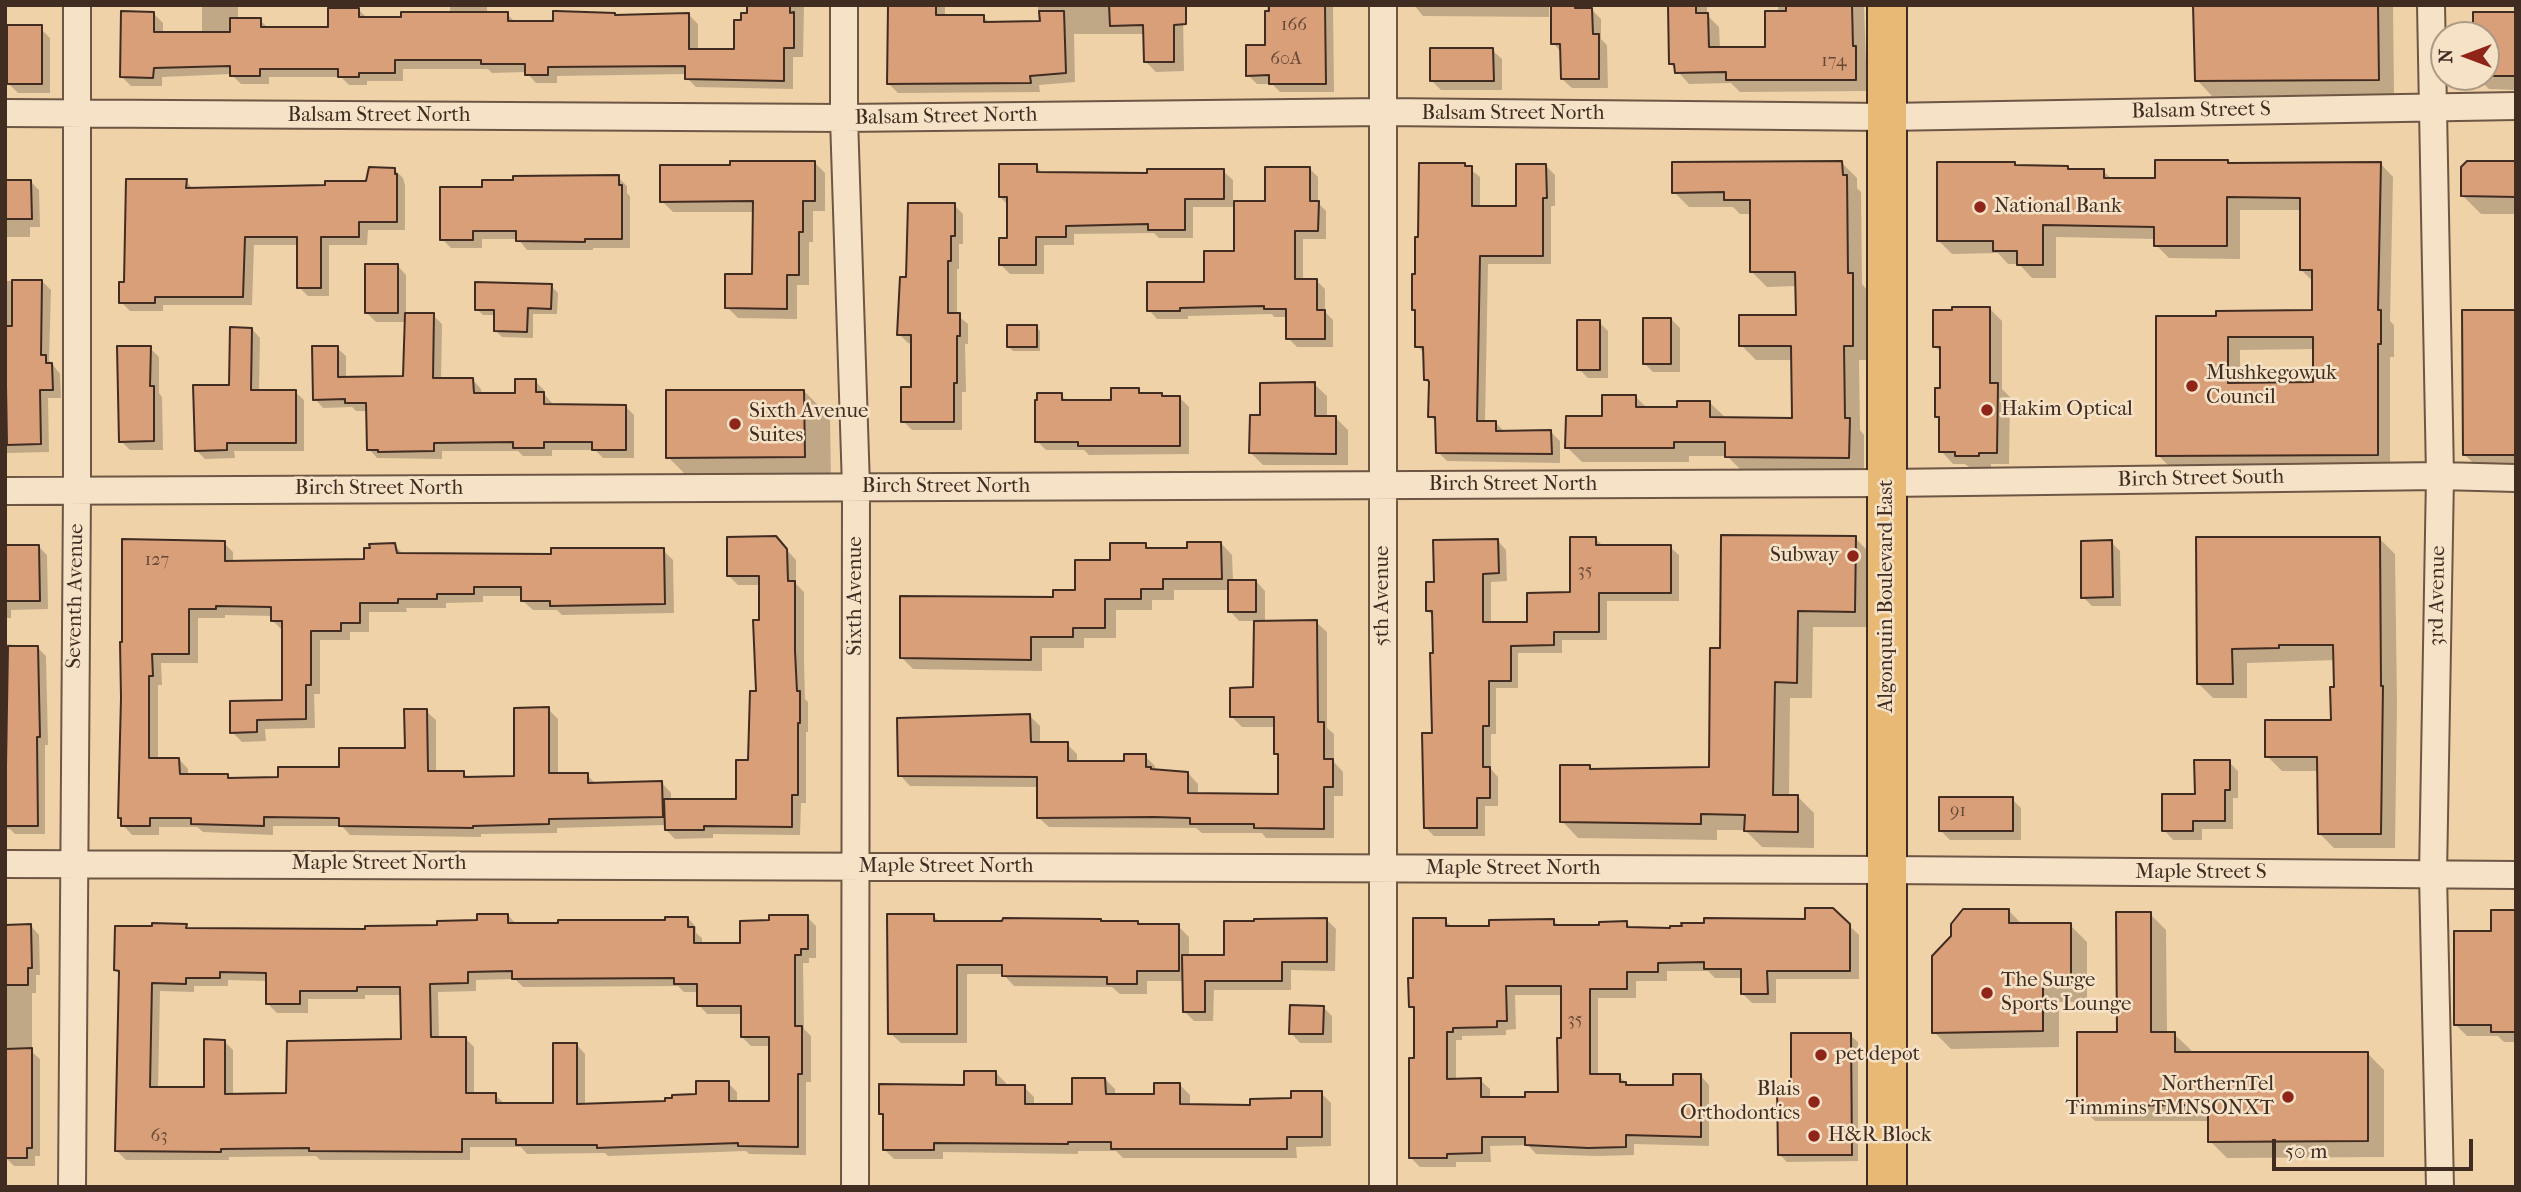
<!DOCTYPE html>
<style>
body{margin:0}
#map{position:relative;width:2521px;height:1192px;overflow:hidden;background:#f0d2a9;font-family:"IM FELL French Canon",serif}
canvas{display:block}
.frame{position:absolute;inset:0;border:7px solid #412c22;pointer-events:none}
.north{position:absolute;left:2430px;top:21px;width:70px;height:70px;box-sizing:border-box;background:#f5e2c7;border:2px solid #ad9985;border-radius:50%;rotate:270deg;font-size:19px;font-weight:700;line-height:28px;text-align:center;color:#412c22}
.north::after{content:'';display:block;margin:auto;width:24px;height:32px;background:#8f2418;clip-path:polygon(50% 0,100% 100%,50% 72%,0 100%)}
.scale{position:absolute;left:2272px;top:1139px;width:201px;height:32px;box-sizing:border-box;border:4px solid #412c22;border-top:0;padding-left:9px;font-size:21px;line-height:24px;white-space:nowrap;color:#412c22;-webkit-text-stroke:5px #f5e2c7;paint-order:stroke}
</style>
<div id="map">
<canvas width="2521" height="1192"></canvas>
<div class="frame"></div>
<div class="north">N</div>
<div class="scale">50 m</div>
</div>
<script>
const g = document.querySelector('canvas').getContext('2d');
g.lineJoin = 'round';
function fillPath(path, color) { g.fillStyle = color; g.fill(path, 'evenodd'); }
function stroke(path, color, width, dash) { g.strokeStyle = color; g.lineWidth = width; g.lineCap = dash ? 'butt' : 'round'; g.setLineDash(dash || []); g.stroke(path); }
function drawText(font, color, halo, rows, align = 'center') {
  g.font = font + ' "IM FELL French Canon",serif'; g.lineWidth = 5; g.setLineDash([]); g.textBaseline = 'middle'; g.strokeStyle = halo; g.fillStyle = color; for (const [text, x, y, turn = 0] of rows) {
    g.save(); g.translate(x, y); g.rotate((+turn || 0) * Math.PI / 180); g.textAlign = isNaN(turn) ? turn : align; if (halo) g.strokeText(text, 0, 0); g.fillText(text, 0, 0); g.restore();
  }
}
fillPath(new Path2D(`
 M202,5H238V20H260L269,29H329L359,10L367,18H402L450,13V5H487V14H507L516,23H555L617,17L689,15L698,24V51L736,50L743,22L749,14V5H804L803,57H793V89L696,87L687,78V74L557,76V83H536L526,72L492,73L488,69H403V81H367V85H349L341,77H269V84H241L231,74L162,77V86H131L122,77L154,14L163,23V34H202Z
 M887,5H945V17L983,16L990,24L1038,23V5H1171L1183,16L1184,71L1156,72L1146,62L1145,34H1074L1075,82L1039,85L1040,92L898,93L888,83L890,12Z
 M1267,5H1333L1334,92H1280L1272,84H1257L1248,75L1267,47Z
 M1414,5H1549V17L1423,16Z
 M1553,5H1578L1583,10H1592L1601,19V39L1607,45L1608,88H1572L1562,79V53L1553,43Z
 M1669,5H1707V15L1719,27L1720,48H1767L1778,13V5H1864L1867,91L1740,92L1731,83L1689,84L1670,63Z
 M2195,5H2393L2394,95L2212,96L2197,80Z
 M2516,14V90L2489,89L2477,77H2486V35H2475Z
 M5,29H41L50,38V93H18L9,84V77H5Z
 M1492,50L1502,59V90H1441L1432,81Z
 M814,162L825,173V211H813V242H809V285H797V319L738,318L727,307L754,276L755,212H673L662,201L732,167Z
 M2227,162L2229,164L2380,163L2393,177L2390,321L2394,325V357H2390V468L2172,469L2158,455L2217,318L2314,312V282L2301,270V210H2240V259L2169,258L2156,245V239L2056,237V278H2032L2019,264H2008L1998,253L1952,254L1939,241L2015,164L2018,167L2103,171L2113,180H2156ZM2314,349L2315,384H2240V350Z
 M1842,163L1857,178V188L1861,192L1862,284L1867,290L1868,360H1859L1860,430L1864,435V472L1742,471L1727,456H1689V462H1582L1567,447L1636,397L1647,408H1678L1709,402L1725,417L1793,419V360H1756L1741,345L1798,317L1797,286L1767,287L1752,272V214H1740L1733,207H1689L1674,192Z
 M2516,163V214H2481L2463,196Z
 M1465,165L1480,177V208H1518L1546,166L1555,175V206H1551V264H1488L1485,422H1495L1504,431L1551,432L1560,441V463L1447,461L1438,452L1437,423L1430,416V384L1425,379V354L1417,346V313L1413,309L1417,276Z
 M1036,166L1043,174L1148,175L1223,171L1233,180V202H1267L1310,169L1318,177V203L1326,211V239H1303V280H1316L1325,289V312L1333,320V347H1297L1288,338V317H1274L1272,314L1188,316V319H1157L1149,310L1206,284L1236,253V207H1193V238H1159L1154,233L1074,234V245H1044V274H1010L1001,265L1008,240V205L1000,197Z
 M394,169L403,178L405,185V230H368L367,245H329V296H308L299,287V245H254L252,305H163V311H130L121,302L126,284L186,181L194,190L327,187L368,183Z
 M618,177L627,186V193L630,196V248H593V250H527L518,239H482V248H451L442,239L483,189Z
 M5,182H31L39,190L40,227H30V237H5Z
 M954,205L963,214V244H959V269H957V315L968,324V344H965L966,392H962V430H912L903,421L913,389V344L908,343L899,334L908,279Z
 M397,265L406,275V315H433L442,324L441,380H473L481,389L482,395H517L535,381L544,390V394L552,403V406H625L634,415V458H603L595,450H552V456H523L518,451H442V459L377,458L369,449L368,411H356L352,407L323,408L315,399L337,348L346,356V379L405,378L407,322H376L367,313Z
 M5,281H42L51,290L49,360L60,374L61,398H48L49,452L5,453Z
 M551,286L558,293L557,314H533V338L502,337L495,330V315H483L477,309Z
 M1989,308L2002,321V389L2010,397L2009,464H1991V468L1969,467L1965,464H1953L1941,451V420L1937,416L1942,390V353L1934,346Z
 M2516,311V472H2482L2464,454Z
 M1671,319L1680,328V372H1653L1644,363Z
 M1599,322L1608,331V378H1588L1579,369Z
 M1036,327L1040,331V351H1013L1009,347Z
 M252,329L260,338L259,392H295L304,400V451H234L235,458L205,459L196,450L230,387Z
 M150,348L159,357V393L162,397L163,450H130L121,441Z
 M1314,384L1327,396V417H1335L1348,430V465H1263L1251,453L1262,417Z
 M1138,390L1142,395H1162L1165,398H1180L1189,407V454L1089,455L1084,450H1046L1037,441L1061,395L1067,401H1113Z
 M804,391L830,417L831,483H694L668,457Z
 M1595,538L1604,547H1670L1679,555V601H1607V640H1562V653H1518V688H1496V734H1491V769L1498,777V806H1485V836H1434L1425,827L1434,735V617L1427,610L1435,584L1498,541L1506,550L1507,581L1491,582V624H1529L1572,594Z
 M1855,538L1871,554V627H1813L1812,698H1790L1789,797H1798L1814,813V848L1762,847L1745,830H1717V840L1578,838L1562,821L1590,767L1593,771L1711,769L1722,649Z
 M2198,538L2380,539L2395,554L2397,703L2395,848H2334L2319,833V771H2282L2267,756L2332,722L2335,660L2247,663V698H2213L2198,683Z
 M2111,542L2120,551L2121,606H2092L2083,597Z
 M224,543L233,552V563L366,561L394,545L404,555L553,556L663,550L673,560L674,613L562,615L557,610H533L523,601V596H483V602L446,603V608H406L407,612H369V632H350V640H320V694H314L315,728L265,729L266,741L242,742L232,732L284,701L282,630L273,621V616L225,615V618H198V663H161L162,685H158V760L179,759L188,769V775L227,776L231,780L279,779L340,769L406,750L426,711L436,720V773H463L469,778H516L548,709L558,719V775H587L597,785L662,783L671,793V801L738,800L750,762L757,693L760,585H738L729,576L785,548L796,560V584L804,592V661L805,699L808,702V732H806V803H801L800,835L713,834V838L675,839L666,830V825L557,828V833L481,834V837L350,835L342,826H273V835L203,832L197,827H159V835H132L123,825L120,817L123,698Z
 M1221,543L1232,555L1233,581H1256L1265,591V623L1316,622L1327,632V728L1334,734V762L1343,772V796H1334V838H1266L1262,833H1202L1196,828L1049,827L1038,817V787L910,786L900,775L1030,716L1040,726V744H1067L1077,754V763L1126,762L1145,756L1155,766V771L1188,773L1198,784V795L1280,796V757L1276,753V727H1242L1232,717L1254,688L1255,621H1239L1230,611V590H1174V600H1152V610H1116V638H1084V648H1042V671L913,669L901,657L1077,591L1112,562L1145,545L1150,550H1189Z
 M5,547H39L47,555L48,609L11,610V618H5Z
 M5,644L37,647L46,656L48,745H45V834H15L10,829H5Z
 M2229,762L2238,771V798H2233V829H2202V840H2173L2164,830Z
 M2012,799L2021,808V840H1950L1941,831Z
 M1832,909L1859,935V979H1776V1003H1752L1743,994V978H1715L1708,971H1667V981H1636V998H1598V1076H1619L1628,1085L1674,1087L1700,1075L1709,1085V1146L1634,1144V1155L1598,1156L1536,1154L1528,1145L1490,1146L1491,1162H1456V1167H1420L1411,1158L1416,1012L1410,1006L1414,980L1445,920L1453,928H1491L1554,921L1560,927H1601L1627,923L1633,929H1672L1806,921ZM1515,995H1563L1560,1094L1527,1099H1490V1089L1480,1080H1456V1040H1462V1036L1506,1035V1030L1516,1029Z
 M2008,910L2023,925H2070L2087,942V1002H2059V1047L1951,1049L1934,1032Z
 M2516,912V1042H2504L2498,1036H2467L2456,1025L2493,933Z
 M2150,914L2166,930L2167,1034H2174L2191,1050V1054L2367,1053L2384,1070V1157L2227,1158L2210,1141V1121H2095L2079,1105L2118,1034Z
 M508,915L517,925L667,922L688,918L696,927V933L702,938V945L742,944L807,917L816,926V958H809V963H803L804,1029L811,1036V1082H806V1155L749,1154L746,1151L608,1156L605,1153L527,1154L521,1147H470V1160H320L316,1156L229,1157V1160H126L117,1151L120,974L116,970L186,925L190,930L367,931L439,927L478,922ZM515,979L523,987L678,986L684,992H698L699,1005L707,1014H742V1037L751,1046H771V1103H737V1092L728,1083L698,1096L667,1103L585,1105V1054L577,1045L554,1105L504,1103L495,1095H474V1047L466,1039H439L438,992L476,991V980ZM228,980L268,981V1004L277,1013H308V999H365V995H402L403,1041L288,1095L233,1096V1050L224,1041L205,1089H158L160,991L194,992V986H228Z
 M933,915L940,923H1137L1141,926H1178L1189,937V957H1225L1327,920L1336,929L1335,971L1291,970V990H1214L1213,1021H1194L1185,1012L1184,981H1147V994H1120L1112,987L1014,986L1003,974H967V1043H901L890,1033Z
 M5,926H31L39,935L40,975H36V993H32V1052L40,1059V1156H35V1166H14L5,1157Z
 M1323,1007L1332,1016V1043H1300L1291,1033Z
 M1850,1035L1858,1042V1161L1787,1162L1780,1155Z
 M996,1073L1006,1083V1087H1024L1034,1097V1106H1074L1105,1079L1115,1089V1096H1156L1180,1085L1190,1095V1106H1252L1293,1100L1321,1093L1331,1103V1146L1296,1147L1297,1158H1123L1116,1151H1078V1154L943,1152V1159H894L884,1149V1117L880,1113L966,1087Z`), '#0003');
const building = new Path2D(`
 M747,5H790V13L794,12V48H784V81L685,79V66L548,67V75H525V64H481V60H395V73H359V77H338V69H260V76H230V66L154,68L153,78L120,77L121,11L154,12V32H230V18H261V27H328V8H359V17H401V12H508V21H553V11H556L615,13V15L689,13V49H734V20H741V13H747Z
 M888,5H936V15H984V22L1040,21L1039,11H1064L1066,73L1030,76L1031,83L887,84Z
 M1109,5H1186V24L1174,25V62H1144L1143,25L1110,26Z
 M1269,5H1325L1326,84H1269V75L1246,76V45H1265V11H1269Z
 M1551,5H1575V8H1592L1593,34H1599V79H1561L1560,44H1551Z
 M1668,5H1696V13H1708L1709,47H1765V11H1786V5H1852L1853,46H1856V80H1726V72L1675,73L1674,64H1669Z
 M2193,5H2378L2379,80L2195,81Z
 M2473,12H2516V76H2486V35H2473Z
 M7,25H42V84H7Z
 M1430,48H1493L1494,81H1430Z
 M2155,160H2228V163L2381,162L2378,310H2381V344H2378V455L2156,456V316H2216V311L2312,310V270H2300V198L2227,197V246H2154V227L2043,225V265H2017V251H1993V241H1937V162H2015V165L2068,166V169H2104V178H2155ZM2228,337H2313V382L2228,383Z
 M730,161H815V201H803V232H799V275H787V309L725,308V274H752L753,201L660,202V165H730Z
 M1842,161L1843,175H1847L1848,273H1853V346H1844L1845,418H1850L1849,458L1725,457V442H1674V448H1565L1566,416H1602V395H1636V407H1677V401H1710V417L1792,418L1791,346H1739V315H1796L1795,272H1750V200H1724V192L1672,193V162Z
 M2467,161H2516V197L2461,196V167Z
 M1419,163H1465V166H1472V206H1516V164H1546L1547,198H1543V256H1480L1477,421H1496V431L1551,430L1552,454L1436,453L1435,417H1428L1429,382L1428,380H1424L1423,347H1415V310H1412V274H1415V237H1418Z
 M999,164H1037V172L1147,173V169H1224V199H1185V230H1148V224L1066,226V237H1036V265H999V238H1007V197H999Z
 M369,167L395,168V174H397V222H359V237H321V288H297V237H245L243,297H155V303H119V282H124L126,179H187L186,188L325,185V181H366Z
 M1265,167H1310V201H1319L1318,231H1295V279H1317V310H1325V339H1286V309H1264V306L1180,308V311H1147V282H1204V251H1234V201H1265Z
 M619,175V185H622V239H585V242L516,241V231H473V240H440V187H482V180H513V176Z
 M5,180H31L32,219H5Z
 M908,203H955V236H951V261H948V313H960V336H957V383H954V422H901V387H911V335H897L900,277H906Z
 M365,264H398V313H365Z
 M12,280H42L41,355H46V363H52L53,390H40L41,444L7,445L5,326H12Z
 M475,282L552,284L551,309L528,308L527,332L494,331V310H475Z
 M1952,307H1990V383H1998L1997,453H1979V456H1955V452H1939V417H1935V388H1940V347H1933V310H1952Z
 M2462,310H2516V455H2463Z
 M405,313H434L433,378H473L474,393H515V379H536V392H544V404L626,405V450H592V442H544V448H513V442L434,443V451L378,452V450H367L366,403H345V399L313,400L312,346H338V377L403,376Z
 M1643,318H1671V364H1643Z
 M1577,320H1600V370H1577Z
 M1007,325H1037V347H1007Z
 M230,327L252,328L251,390H296V443H227V450L195,451L193,385H229Z
 M117,346H151L150,386H154V441L119,442Z
 M1315,382V416H1336V454L1249,453L1250,415H1260V383Z
 M1111,388H1139V393H1162V396H1180V446H1078V442H1035V400H1037V393H1062V400H1111Z
 M666,390H804L805,457L666,458Z
 M1721,535L1856,536L1855,612L1798,611L1797,683L1775,682L1773,795H1798V832L1744,831L1745,815L1701,814V824L1560,822V765H1590V769L1709,767L1710,648H1720Z
 M776,536L787,549L788,581H795V651L797,691H800V723H798V795H792V827L704,826V830H665L664,799H736V760H748L750,691H756L753,620H759V576H727V537Z
 M1570,537H1596V545H1671V593H1599V632H1554V645L1511,646V681H1489V726H1483V767H1490V798H1477V828H1424L1422,733H1432L1430,653H1433L1432,611H1426V582H1434L1433,540L1498,539L1499,573L1483,574V622H1527V593L1570,592Z
 M2196,537H2380L2381,686H2383L2381,834H2318L2317,757H2265V720H2331L2330,687H2334L2333,645H2279V648L2232,649L2233,684H2197Z
 M122,539L225,541V561L364,559V548H370L369,544L395,543L397,553L551,554V548H664L665,604L550,606V601H521V587H474V594H437V599H398V603H360V623H341V631H311V685H306V719L257,720V732L230,733V701L282,700V621H271V607L216,606V609H189V654H152L153,676H149V758H179L180,774H228V778L278,777V767H339V748H405L404,709H427L428,771H464V777L514,776V708L549,707V773H588V783L662,781L663,817L549,819V824L473,826V828L339,826V818L264,817V826L191,824V818H150V826H121V818H118L121,698L120,642H122Z
 M2112,540L2113,597L2081,598V541Z
 M1187,542H1221L1222,579H1163V589H1141V599H1105V628H1073V637H1031V660L900,658V596L1053,597V590H1075V560H1110V543H1146V548H1187Z
 M5,545H39L40,601H5Z
 M1228,580H1256V612H1228Z
 M1317,620L1318,722H1324V759H1333V787H1324V829L1254,828V824H1190V818L1154,817L1037,818V777L898,776L897,718L1030,714L1031,742H1068V761H1124V754H1146V767H1151V769L1188,772V793L1278,794V754H1274V717H1230V688L1253,687L1254,621Z
 M8,646H38L40,737H37L38,826H5Z
 M2194,760H2230V790H2225V821H2193V831H2162V794H2195Z
 M1939,797H2013V831H1939Z
 M1805,908H1833L1850,924V971H1767L1768,994H1741V969H1704V962L1658,963V972H1627V989H1590V1074H1620V1082H1626V1085H1673V1074H1701V1137L1626,1135V1147L1588,1148L1525,1145V1137H1482V1153L1447,1154V1158H1409V1058H1414V1007H1409L1408,978H1413V918H1446V926H1489V920L1554,919V925H1599V922L1627,921V927L1670,928V926H1682L1681,923H1704V918L1805,919ZM1506,986H1561V1038H1557L1558,1092H1525V1097H1481V1078L1447,1079V1032H1453V1028L1497,1027V1021H1507Z
 M1963,909H2009V923H2071V985H2043V1031L1932,1033V956L1951,936V924Z
 M2491,910H2516V1032H2491V1025H2454V931H2491Z
 M2116,912H2151V1032H2175V1052H2368V1141L2208,1142V1105L2077,1106V1032H2117Z
 M477,914H508V923H558V920H665V917H688V927H694V943H740V921L769,920V915H808V949H801V955H795V1026H802V1074H798V1147L738,1146V1143L597,1148V1145H516V1139H462V1152L309,1151V1148L221,1149V1152L115,1151L119,971L114,970L115,926H152V923L187,924L186,928L365,929V926L437,925V921L477,920ZM512,971V979L674,978V984H697V1006H741V1037H769V1101H729V1081H696V1094L672,1095V1098H665V1101L577,1104V1043H553V1103H496V1093H466V1037H431L430,984L468,983V972ZM220,972L266,973V1004H300V991H357V987H400L401,1039L287,1041L286,1093L225,1094V1040L204,1039V1087H150L152,983L186,984V978H220Z
 M887,914H934V921H1002L1003,918L1101,919V921H1138V924H1179V971H1137V984H1107V977L1002,976V965H957V1034H888Z
 M1327,918V962H1282V981H1205V1012H1183L1182,955H1224V921H1254V919Z
 M31,924L32,968H28V985H5V925Z
 M1290,1005L1324,1006L1323,1034H1289Z
 M1791,1033H1851L1852,1155H1778L1777,1087L1791,1086Z
 M32,1048V1148H27V1158H5V1049Z
 M964,1071H996V1085H1025V1104H1072V1078H1105L1106,1094H1154V1083H1180V1104L1250,1105V1099L1291,1098V1091H1322V1137H1287V1149H1111V1142H1068V1144L934,1143V1150H883V1114H879V1084L964,1085Z`);
fillPath(building, '#d99f79');
stroke(building, '#412c22', 2);
const street = new Path2D(`
 M844,5V118L856,487L855,1187
 M1383,5V1187
 M2431,5L2440,476L2433,875L2440,1187
 M5,113L844,118L1383,112L1887,117L2516,106
 M5,491L1887,483L2440,476L2516,478
 M5,864L1887,870L2516,875
 M72,1187L77,491V5`);
const primary = new Path2D(`
 M1887,5V1187`);
stroke(street, '#6d5644', 30);
stroke(primary, '#412c22', 42);
stroke(street, '#f5e2c7', 26);
stroke(primary, '#e8b974', 38);
for (const [x, y, r, color] of [
 [1980,207,7,"#8f2418"],
 [2192,386,7,"#8f2418"],
 [1987,410,7,"#8f2418"],
 [735,424,7,"#8f2418"],
 [1853,556,7,"#8f2418"],
 [1987,993,7,"#8f2418"],
 [1821,1055,7,"#8f2418"],
 [2288,1097,7,"#8f2418"],
 [1814,1102,7,"#8f2418"],
 [1814,1136,7,"#8f2418"]
]) { const dot = new Path2D(); dot.arc(x, y, r, 0, 2 * Math.PI); g.fillStyle = color; g.fill(dot); stroke(dot, '#f5e2c7', 2.5); }
drawText('18px', '#674938', null, [
 ["166",1294,26],
 ["60A",1286,60],
 ["174",1834,62],
 ["127",157,561],
 ["35",1585,572],
 ["91",1958,812],
 ["35",1575,1021],
 ["63",159,1137]
]);
drawText('21px', '#412c22', '#f5e2c7', [
 ["Balsam Street S",2201,111,-1],
 ["Balsam Street North",1513,114],
 ["Balsam Street North",379,116],
 ["Balsam Street North",946,117,-1],
 ["Birch Street South",2201,479,-1],
 ["Birch Street North",1513,485],
 ["Birch Street North",946,487],
 ["Birch Street North",379,489],
 ["Seventh Avenue",76,596,-89],
 ["Sixth Avenue",856,596,-90],
 ["5th Avenue",1383,596,-90],
 ["Algonquin Boulevard East",1887,596,-90],
 ["3rd Avenue",2438,596,-89],
 ["Maple Street North",379,864],
 ["Maple Street North",946,867],
 ["Maple Street North",1513,869],
 ["Maple Street S",2201,873]
]);
drawText('21px', '#412c22', '#f5e2c7', [
 ["National Bank",1994,207],
 ["Mushkegowuk",2206,374],
 ["Council",2206,398],
 ["Hakim Optical",2001,410],
 ["Sixth Avenue",749,412],
 ["Suites",749,436],
 ["Subway",1839,556,"right"],
 ["The Surge",2001,981],
 ["Sports Lounge",2001,1005],
 ["pet depot",1835,1055],
 ["NorthernTel",2274,1085,"right"],
 ["Timmins TMNSONXT",2274,1109,"right"],
 ["Blais",1800,1090,"right"],
 ["Orthodontics",1800,1114,"right"],
 ["H&R Block",1828,1136]
], 'left');
</script>
